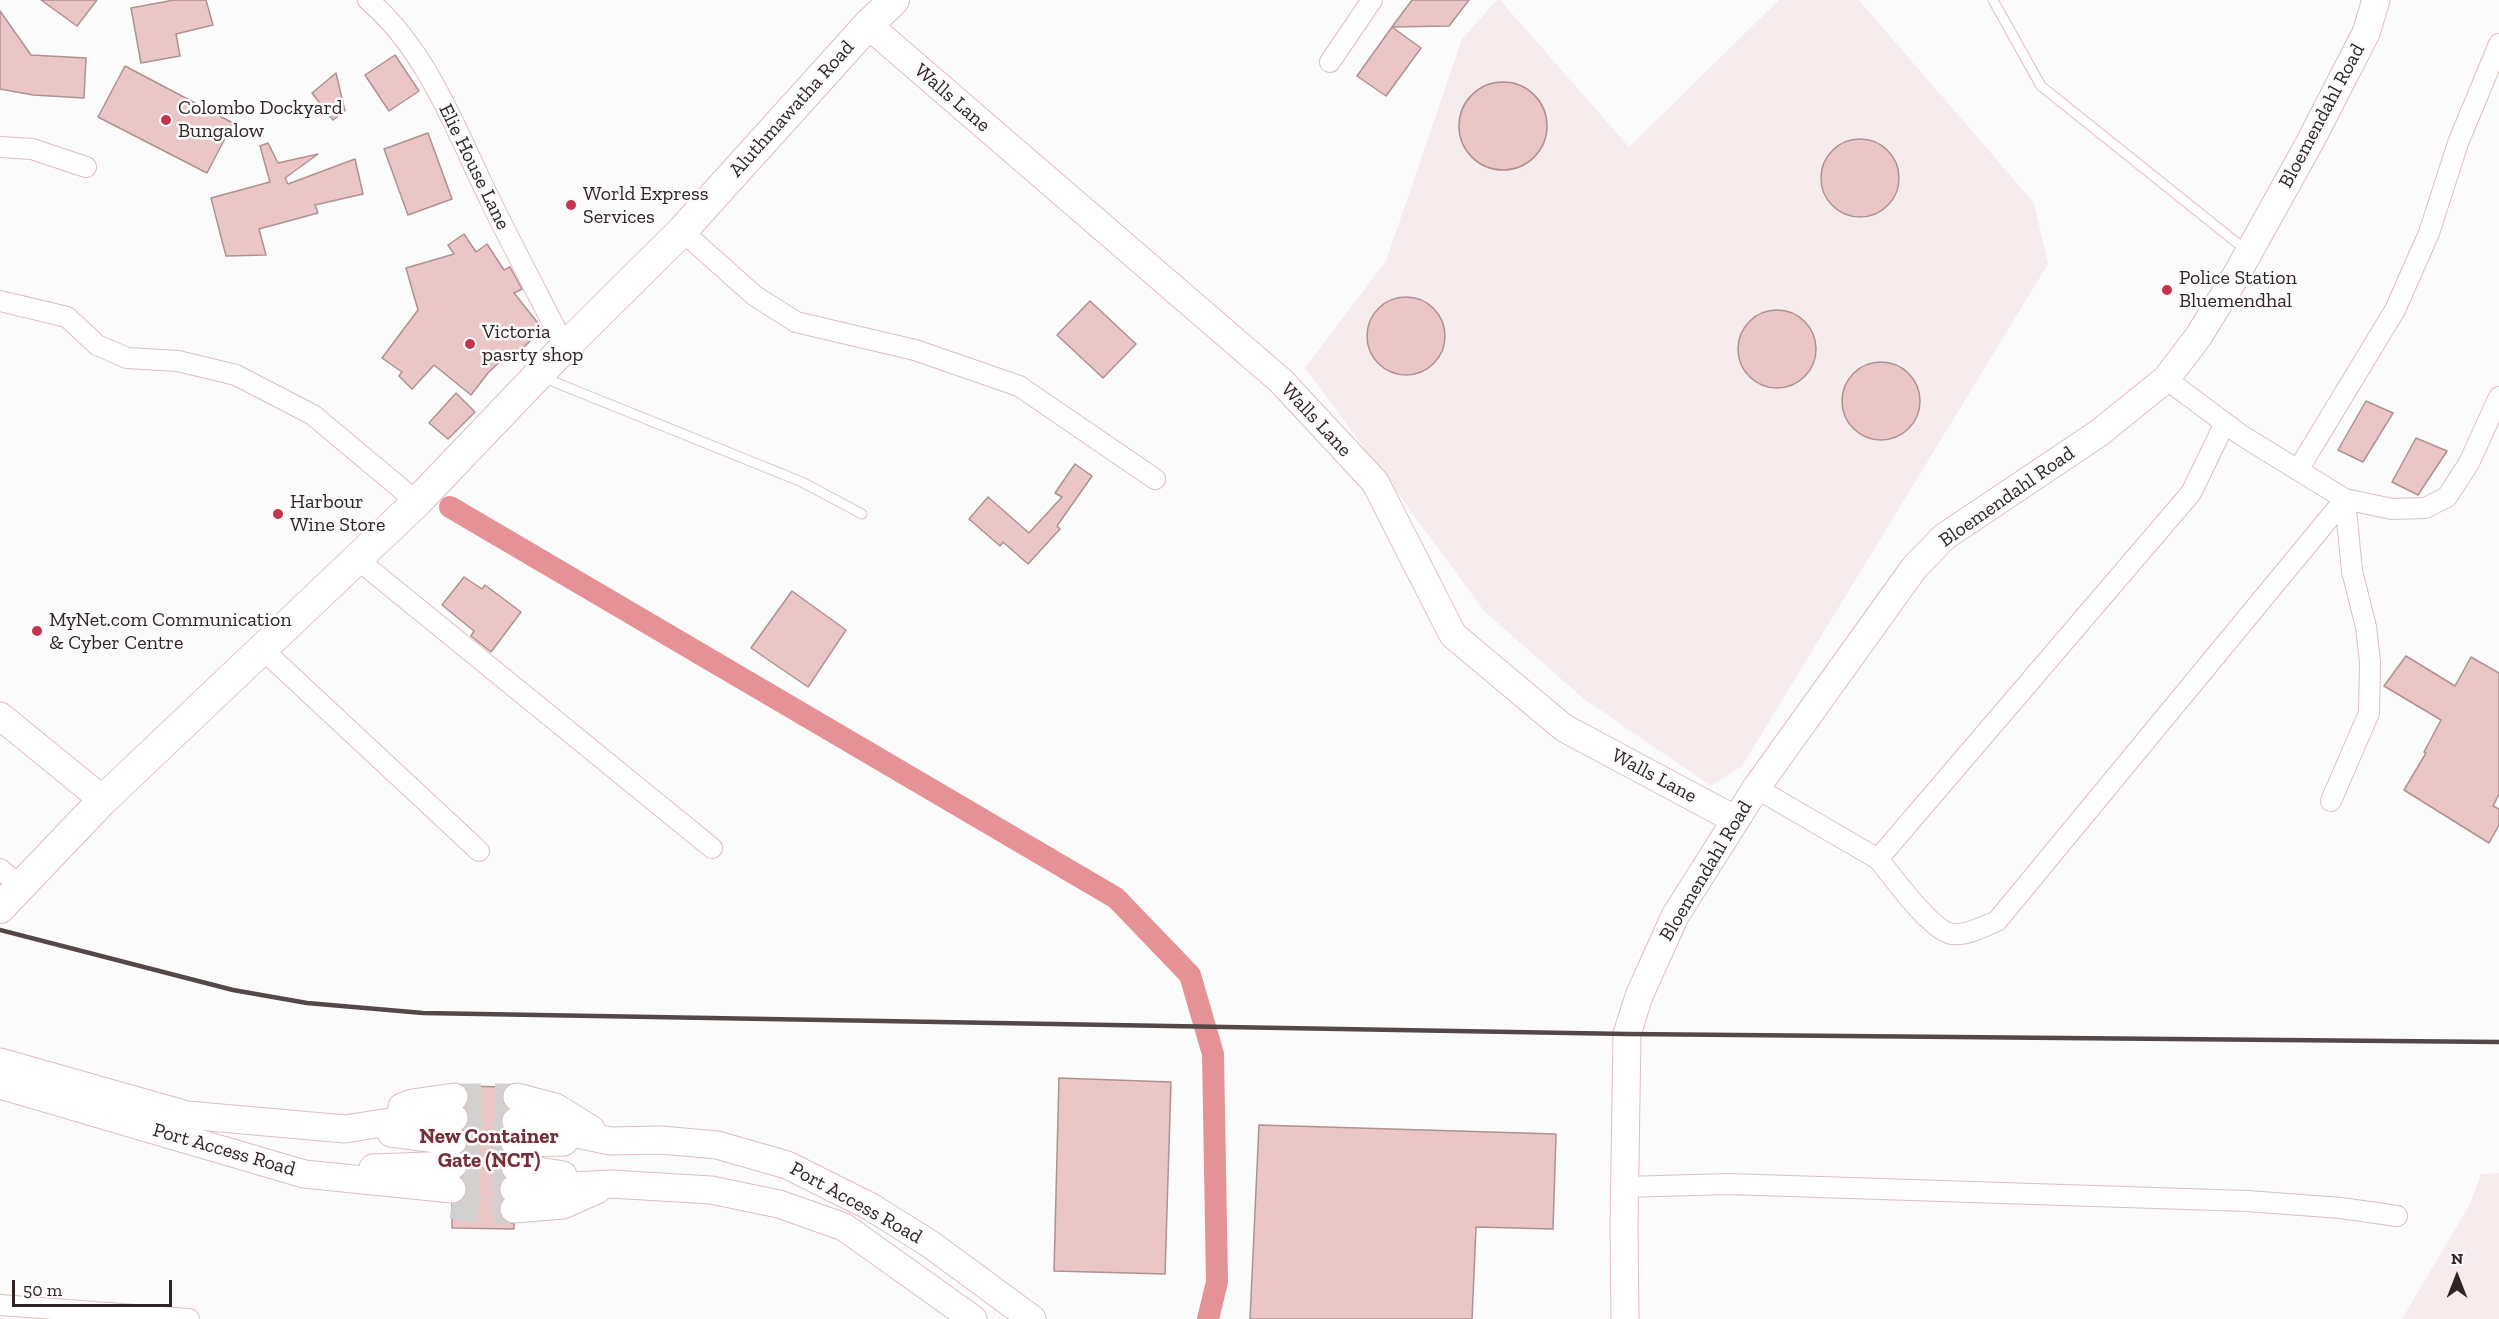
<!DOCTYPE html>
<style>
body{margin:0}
#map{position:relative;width:2499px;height:1319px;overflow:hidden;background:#fbfbfb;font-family:"Zilla Slab",serif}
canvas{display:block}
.north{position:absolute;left:2427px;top:1247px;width:60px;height:60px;-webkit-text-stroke:4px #fbfbfb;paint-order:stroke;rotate:0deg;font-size:16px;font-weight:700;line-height:24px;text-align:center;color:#322425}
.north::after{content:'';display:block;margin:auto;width:21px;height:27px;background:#322425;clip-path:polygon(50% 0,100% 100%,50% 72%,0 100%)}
.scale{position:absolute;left:12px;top:1280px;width:160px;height:27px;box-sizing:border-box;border:3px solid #322425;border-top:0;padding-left:8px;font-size:18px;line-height:21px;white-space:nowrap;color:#322425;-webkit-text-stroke:4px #fbfbfb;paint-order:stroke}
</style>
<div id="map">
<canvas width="2499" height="1319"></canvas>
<div class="north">N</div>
<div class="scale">50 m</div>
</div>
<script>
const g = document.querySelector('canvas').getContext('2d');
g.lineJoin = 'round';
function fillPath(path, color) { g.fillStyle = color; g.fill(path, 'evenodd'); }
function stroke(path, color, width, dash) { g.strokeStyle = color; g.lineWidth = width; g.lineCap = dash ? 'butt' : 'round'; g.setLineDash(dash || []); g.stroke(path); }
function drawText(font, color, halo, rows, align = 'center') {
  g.font = font + ' "Zilla Slab",serif'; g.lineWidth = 5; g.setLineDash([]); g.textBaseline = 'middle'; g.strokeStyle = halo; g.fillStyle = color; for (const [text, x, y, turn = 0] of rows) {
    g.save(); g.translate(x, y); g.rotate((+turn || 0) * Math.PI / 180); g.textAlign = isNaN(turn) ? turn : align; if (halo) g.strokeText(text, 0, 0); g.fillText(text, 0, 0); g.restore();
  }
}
fillPath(new Path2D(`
 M1497,0H1500L1629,147L1779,0H1859L2034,203L2048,264L1742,766L1711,786L1584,699L1485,612L1305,368L1386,261L1462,39Z
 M2499,1173V1319H2402L2470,1204L2481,1174Z`), '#f6eced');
stroke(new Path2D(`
 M450,507L1116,898L1190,975L1213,1054L1217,1282L1208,1319`), '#e59296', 22);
const building = new Path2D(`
 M41,0H97L77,26Z
 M174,0H206L213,25L176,34L180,56L141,63L131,8Z
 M1412,0H1469L1449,26L1392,27Z
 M0,11L31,55L86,58L84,98L33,95L0,89Z
 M1392,27L1421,48L1386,96L1357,76Z
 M395,55L419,91L389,111L365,75Z
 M125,66L233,123L207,173L98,117Z
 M336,73L345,111L333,120L312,93Z
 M1459 126a44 44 0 1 1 88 0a44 44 0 1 1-88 0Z
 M428,133L452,199L408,215L384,149Z
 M1821 178a39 39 0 1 1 78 0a39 39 0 1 1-78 0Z
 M268,143L278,163L318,154L285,178L288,184L355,159L363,194L315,205L318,213L259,229L266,255L226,256L211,198L270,182L260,146Z
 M464,234L476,252L487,244L504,270L510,267L522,289L514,293L541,327L528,338L531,340L517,354L512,350L488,373L471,395L434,365L412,389L399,376L402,372L382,358L418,310L406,268L454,254L448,245Z
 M1367 336a39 39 0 1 1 78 0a39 39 0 1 1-78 0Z
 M1090,301L1136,344L1103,378L1057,335Z
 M1738 349a39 39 0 1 1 78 0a39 39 0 1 1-78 0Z
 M1842 401a39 39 0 1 1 78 0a39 39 0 1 1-78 0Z
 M456,393L475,412L448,439L429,423Z
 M2366,401L2393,413L2363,462L2338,450Z
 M2416,438L2447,451L2418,495L2392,482Z
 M1075,464L1092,476L1057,526L1060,529L1028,564L1003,542L1000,546L969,519L988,497L1029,533L1062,497L1055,493Z
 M464,577L482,589L485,585L521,612L491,652L471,636L474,631L442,605Z
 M792,591L846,630L808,687L751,648Z
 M2406,656L2455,686L2471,657L2499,673V794L2493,806L2499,809V825L2489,843L2404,790L2426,753L2424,752L2441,720L2384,686Z
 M1059,1078L1171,1082L1165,1274L1054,1271Z
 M465,1086L505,1087L502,1101L507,1109L501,1118L505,1132L499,1143L501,1151L505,1155L499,1165L504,1178L498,1189L502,1199L498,1210L501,1218L514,1224V1229L452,1228V1204L464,1199L468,1190L462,1177L469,1165L463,1153L468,1144V1136L464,1130L470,1119L465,1108L469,1102V1094Z
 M1259,1125L1556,1134L1553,1229L1476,1227L1472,1319H1250Z`);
fillPath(building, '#eac6c7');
stroke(building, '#b19091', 1.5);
stroke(new Path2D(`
 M454,1097H517
 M454,1118H488L516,1121
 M453,1141L515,1143
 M453,1165L515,1167
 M452,1189L486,1191L514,1189
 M452,1205L485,1211L514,1209`), '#d3d0d0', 27, [27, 14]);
const lane = new Path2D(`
 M1993,0L2041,86L2247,251
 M542,377L802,482L862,514`);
const street = new Path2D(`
 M368,0C428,51 456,131 490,200C514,249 540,298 565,347
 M1330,62L1372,0
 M0,147L32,149L86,167
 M682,231L755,296L796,322L915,350L1019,386L1155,479
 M0,301L67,317L97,345L127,358L178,361L236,375L313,415L417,502
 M2166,379L2241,435L2345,499L2392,509L2425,508L2447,497L2469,463L2499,397
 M2298,470L2395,310L2429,233L2458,143L2499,44
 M357,559L712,848
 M261,648L479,851
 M1756,788L1878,859L2191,493L2225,423
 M2331,801L2369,713L2370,662L2366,627L2352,571L2345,499
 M1878,859C1893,877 1931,931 1952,934C1966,936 1985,926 1997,921L2345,499
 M0,869L20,886
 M1625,1187L1728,1184L2247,1201L2341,1208L2397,1216
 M0,1305L189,1319`);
const secondary = new Path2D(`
 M868,25L1281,381L1375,482L1453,635L1564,728L1736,820
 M0,716L103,800
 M0,1062L187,1115L345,1129L415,1118H454
 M0,1085L304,1174L452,1189
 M517,1097L555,1107L591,1129
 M402,1107L412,1103L454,1097
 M516,1121L610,1141L661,1140L717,1145L787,1165L871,1207L930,1244L1032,1319
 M391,1133L453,1141
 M515,1143L564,1142
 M515,1167L563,1175
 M373,1168L453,1165
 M514,1189L611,1184L711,1190L779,1204L844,1227L973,1319
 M514,1209L563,1205L597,1190
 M1625,1319L1624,1226L1627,1034L1639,996L1675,916L1756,788L1914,568L1944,537L2099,433L2166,379L2198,337L2234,279L2310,142L2366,33L2376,0`);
const primary = new Path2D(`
 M0,908L103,800L417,502L565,347L682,231L868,25L894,0`);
stroke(lane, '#e0bdbe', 11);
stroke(street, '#e0bdbe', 22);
stroke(secondary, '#e0bdbe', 29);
stroke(primary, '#e0bdbe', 32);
stroke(lane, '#fff', 9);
stroke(street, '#fff', 20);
stroke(secondary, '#fff', 27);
stroke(primary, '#fff', 30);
stroke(new Path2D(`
 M0,930L233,990L307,1003L423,1013L1627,1034L2499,1042`), '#534748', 4.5);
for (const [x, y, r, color] of [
 [166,120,6,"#c4344c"],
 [571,205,6,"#c4344c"],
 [2167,290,6,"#c4344c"],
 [470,344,6,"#c4344c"],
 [278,514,6,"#c4344c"],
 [37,631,6,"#c4344c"]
]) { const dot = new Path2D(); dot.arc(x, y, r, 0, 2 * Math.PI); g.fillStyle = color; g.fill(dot); stroke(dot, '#fbfbfb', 2); }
drawText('20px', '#322425', '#fbfbfb', [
 ["Walls Lane",952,98,41],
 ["Aluthmawatha Road",792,109,-48],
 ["Bloemendahl Road",2322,116,-62],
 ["Elie House Lane",474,167,64],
 ["Walls Lane",1316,420,47],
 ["Bloemendahl Road",2007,497,-35],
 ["Walls Lane",1654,776,28],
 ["Bloemendahl Road",1706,871,-59],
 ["Port Access Road",224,1150,16],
 ["Port Access Road",856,1203,29]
]);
drawText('20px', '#322425', '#fbfbfb', [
 ["Colombo Dockyard",178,108],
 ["Bungalow",178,131],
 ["World Express",583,194],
 ["Services",583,217],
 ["Police Station",2179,278],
 ["Bluemendhal",2179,301],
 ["Victoria",482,332],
 ["pasrty shop",482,355],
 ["Harbour",290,502],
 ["Wine Store",290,525],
 ["MyNet.com Communication",49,620],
 ["& Cyber Centre",49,643]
], 'left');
drawText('bold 21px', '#752e36', '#fbfbfb', [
 ["New Container",489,1137],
 ["Gate (NCT)",489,1161]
]);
</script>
